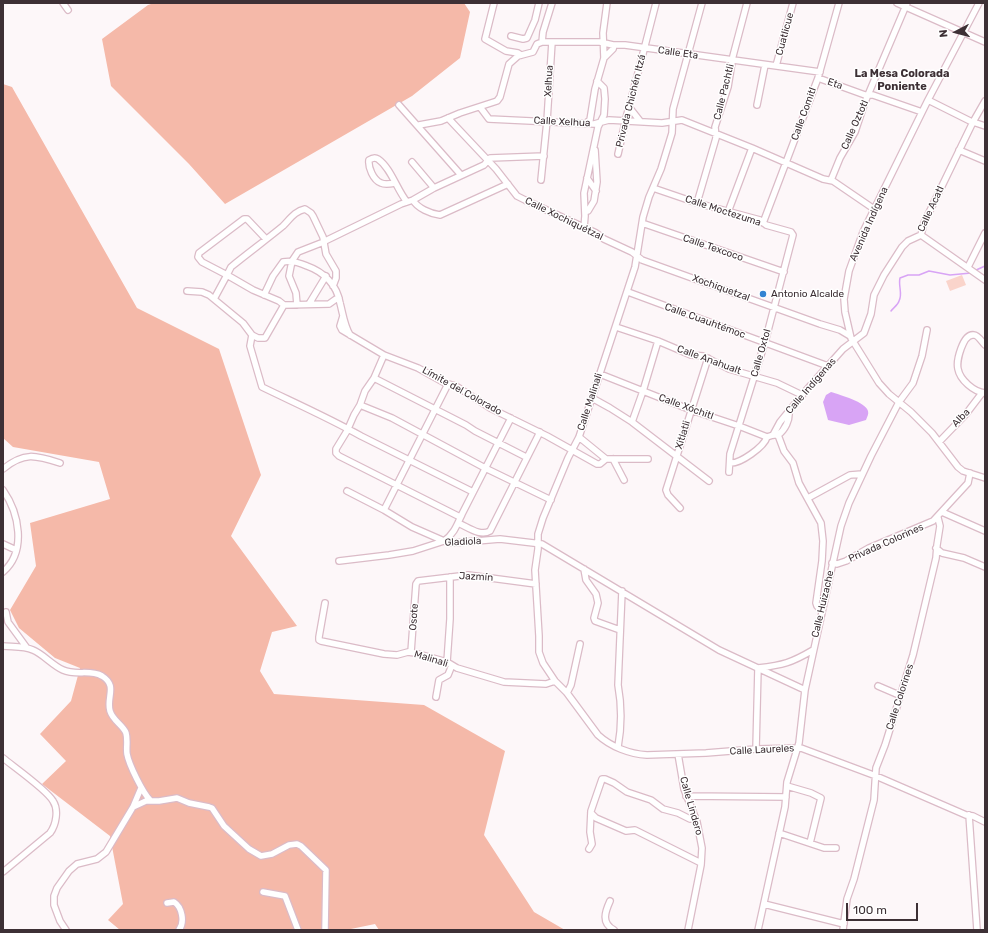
<!DOCTYPE html>
<meta charset="utf-8">
<style>
body{margin:0}
#map{position:relative;width:988px;height:933px;overflow:hidden;background:#fdf7f9;font-family:Rubik,sans-serif}
canvas{display:block}
.frame{position:absolute;inset:0;border:4px solid #3d3035;pointer-events:none}
.north{position:absolute;left:936px;top:12px;width:40px;height:40px;-webkit-text-stroke:3px #fff;paint-order:stroke;rotate:264deg;font-size:11px;font-weight:700;line-height:16px;text-align:center;color:#3d3035}
.north::after{content:'';display:block;margin:auto;width:14px;height:18px;background:#3d3035;clip-path:polygon(50% 0,100% 100%,50% 72%,0 100%)}
.scale{position:absolute;left:846px;top:903px;width:72px;height:18px;box-sizing:border-box;border:2px solid #3d3035;border-top:0;padding-left:5px;font-size:12px;line-height:14px;white-space:nowrap;color:#3d3035;-webkit-text-stroke:3px #fff;paint-order:stroke}
</style>
<div id="map">
<canvas width="988" height="933"></canvas>
<div class="frame"></div>
<div class="north">N</div>
<div class="scale">100 m</div>
</div>
<script>
const g = document.querySelector('canvas').getContext('2d');
g.lineJoin = 'round';
function fillPath(path, color) { g.fillStyle = color; g.fill(path, 'evenodd'); }
function stroke(path, color, width, dash) { g.strokeStyle = color; g.lineWidth = width; g.lineCap = dash ? 'butt' : 'round'; g.setLineDash(dash || []); g.stroke(path); }
function drawText(font, color, halo, rows, align = 'center') {
  g.font = font + ' Rubik,sans-serif'; g.lineWidth = 3; g.setLineDash([]); g.textBaseline = 'middle'; g.strokeStyle = halo; g.fillStyle = color; for (const [text, x, y, turn = 0] of rows) {
    g.save(); g.translate(x, y); g.rotate((+turn || 0) * Math.PI / 180); g.textAlign = isNaN(turn) ? turn : align; if (halo) g.strokeText(text, 0, 0); g.fillText(text, 0, 0); g.restore();
  }
}
fillPath(new Path2D(`
 M962,275L966,285L950,291L946,281Z`), '#fad4cb');
fillPath(new Path2D(`
 M154,3H464L470,12L460,58L412,96L225,204L189,164L111,86L102,39L148,5Z
 M3,84L12,87L137,308L219,349L261,475L231,536L297,626L272,632L260,671L274,694L424,705L505,751L484,835L534,912L565,930H379L375,924L346,930H120L108,920L123,904L110,836L42,784L66,761L40,734L71,701L80,668L55,658L19,628L10,610L36,566L30,523L110,499L99,462L13,447L3,438Z`), '#f5b9a9');
fillPath(new Path2D(`
 M831,392C840,395 866,402 868,411C869,414 867,417 866,420L849,425L828,420L823,402L826,395Z`), '#d8a4f5');
stroke(new Path2D(`
 M974,271L985,266
 M891,311C893,308 898,305 899,301C903,294 898,286 900,278L908,275H919L929,271L950,275L971,273`), '#d8a4f5', 1.5);
const minor = new Path2D(`
 M63,3L68,10
 M494,3L485,39L506,51L518,53L521,55
 M702,3L673,109L672,133L661,169L649,197L643,217L635,267L579,437L568,458L543,518L538,534V549L535,570L539,636V652L543,663L555,681L567,693L598,735C611,747 630,754 647,755L706,753L756,749L801,748L876,776L966,815L973,816L985,822
 M897,3L985,42
 M979,3L928,100L863,232L849,271L844,299L845,312L851,338L879,383L889,394L911,412L932,433L958,467L963,471L985,478
 M511,36L523,39L527,38L535,20L539,3
 M542,42L543,32L552,3
 M604,58L613,49L614,45
 M776,66L793,3
 M818,78L865,95H873L922,112
 M928,100L970,121L985,126
 M399,105L461,175
 M757,105L765,65
 M480,107L489,119L594,124L609,120L662,123L682,120L752,148L823,179L833,181L874,209
 M629,107L640,121
 M448,118L496,169L517,196L525,200L596,233L604,239L632,252L642,260L820,324L840,330L850,336
 M586,123L590,120L595,89L604,58L603,33L607,3
 M419,125L441,121L460,113L497,101L500,97L509,64L518,56L533,52L537,44L542,42H600L613,45H625L820,72
 M959,150L985,161
 M618,154L627,114L631,100L656,3
 M412,162L434,188
 M587,178L596,191
 M541,180L547,121L552,42
 M831,180L840,158L855,132L865,102L907,3
 M395,183C390,184 385,185 381,183C373,180 368,167 369,160C372,158 375,157 378,159C391,168 397,190 407,202
 M653,188L697,203L760,220L766,225L791,232L793,235L765,342L730,454L729,472
 M413,200C417,208 431,214 440,215L508,184
 M697,203L716,138L715,127L728,87L733,56L747,3
 M585,212L588,211L594,201L597,182L595,150
 M728,212L752,148
 M642,223L784,272
 M763,223L818,78L839,3
 M584,228L585,216L584,193L598,127L604,115L605,99L604,88L597,81
 M921,235L985,280
 M266,239L247,219H244L199,253L198,257L202,262L227,275L231,267C248,253 266,240 283,226C290,219 295,211 305,209L311,213L313,216L323,237L326,254L336,271V278L333,286
 M968,267L985,233
 M187,291L202,292L209,295L243,323L252,335L258,338H265L284,305
 M628,292L828,366
 M264,295L273,276L283,262C291,260 300,263 307,266C324,272 337,285 340,303C343,314 344,325 350,335
 M214,299L227,275L253,290L279,301L284,305L329,304L336,299L339,298
 M309,304L326,276
 M297,305L296,293L289,276L292,261L298,252L321,243L401,204L413,200L434,188L484,165L490,158L544,156
 M343,316L340,326L342,330L384,355L418,368L445,383L456,386L490,408L547,436L597,464H600L606,459
 M616,327L658,341L691,355L703,356L729,369L777,383L802,395
 M252,335L250,346L262,387C295,403 329,418 361,436L473,492
 M985,345C982,342 978,335 974,335C963,333 956,361 958,369C960,380 974,392 985,393
 M384,355L374,378L365,391L360,405L354,415L347,431L336,449V453L339,456L460,517
 M600,374L691,410L739,426L767,437L773,435H778C785,430 790,420 789,411
 M374,378L466,425L475,431L526,457
 M592,398L610,408L632,422L709,481
 M360,405L392,418L485,468L551,500
 M632,422L643,391L658,341
 M773,435L780,422L802,395L843,349L864,333L871,314L874,295L884,275L902,247L908,241L921,235L924,223L973,122L985,101
 M778,435L784,451L793,463L799,483L821,523L823,541L822,561L816,603L817,606L822,611
 M579,437L606,459H648
 M939,442L966,414L982,393
 M613,459L624,480
 M730,463C740,464 764,447 767,437
 M3,469C24,452 35,455 60,463
 M3,490C19,513 27,551 3,572
 M347,491L384,510L448,384
 M808,498L850,475L862,474
 M680,508L668,495L666,490L708,358
 M384,510L412,527L444,541C454,534 457,525 462,514L511,418
 M942,512L985,531
 M458,523C468,527 480,537 490,531L540,432
 M3,544L16,550
 M936,548L942,553L964,558L985,567
 M339,561L389,555L413,551L444,541L453,543L500,539L542,544L719,650L805,690
 M832,563L837,564L846,561L869,548L933,521L968,483L970,473
 M584,569L586,580L596,594L598,603L594,618L595,621L620,630
 M325,603L319,637V640L321,641L384,654L397,655L408,652L415,653L447,662L457,668L504,682L546,684L555,681
 M6,612L8,622L27,648
 M3,646C13,647 24,646 33,650C43,654 52,665 63,670C76,676 90,669 102,676C118,686 106,697 110,711C113,721 123,725 126,733C128,740 126,748 127,754C129,765 143,793 150,800
 M411,652L416,584L418,581L468,575L536,584
 M447,662L450,619V577
 M878,686L899,695
 M567,693L571,685L580,644
 M436,697L439,680L448,675L452,665
 M618,747C622,725 622,707 618,685L622,591
 M756,749L758,668C783,665 791,663 813,650
 M678,754L684,789L697,822L702,848L701,865L688,930
 M3,758C14,767 47,790 53,801C59,810 56,825 50,833L3,872
 M787,786L811,793L821,798L810,843
 M686,796L786,797
 M133,807L146,801H159L177,798L189,803L209,807L212,808L224,826L249,849L261,856L272,854L289,845L297,844L301,846L326,870L325,930
 M591,813L596,818L626,831L635,830L701,863
 M969,815L977,930
 M779,833L824,848H836
 M589,849L592,844L590,832L591,811L602,779H605L614,783L627,792L651,800L663,809L678,813L690,819L695,818
 M263,892L285,896L298,930
 M610,901C605,912 601,923 614,930
 M167,903L174,902C182,907 185,922 179,930
 M764,904L844,924
 M66,930L60,921L54,905V896L57,888L69,871L77,864L97,859L106,852L133,807L141,788
 M758,930L785,807L787,782L799,743L805,690L841,526L849,503L871,456L899,402L913,383L922,356L927,330
 M843,930L847,899L854,879L874,800L876,768L885,745L913,655L936,558L937,545L940,526L938,518`);
stroke(minor, '#dbbbc7', 8);
stroke(minor, '#fff', 5.5);
for (const [x, y, r, color] of [
 [763,294,4,"#3283d2"]
]) { const dot = new Path2D(); dot.arc(x, y, r, 0, 2 * Math.PI); g.fillStyle = color; g.fill(dot); stroke(dot, '#fff', 1.5); }
drawText('10px', '#3d3035', '#fff', [
 ["Cuatlicue",785,34,-75],
 ["Calle Eta",678,53,8],
 ["Xelhua",549,81,-87],
 ["Eta",835,84,19],
 ["Calle Pachtli",724,92,-76],
 ["Privada Chichén Itzá",631,101,-76],
 ["Calle Comitl",804,114,-70],
 ["Calle Xelhua",562,122,3],
 ["Calle Oztotl",855,125,-66],
 ["Calle Acatl",931,209,-65],
 ["Calle Moctezuma",723,211,18],
 ["Calle Xochiquétzal",564,219,26],
 ["Avenida Indígena",869,224,-66],
 ["Calle Texcoco",713,248,19],
 ["Xochiquetzal",721,288,20],
 ["Calle Cuauhtémoc",705,321,20],
 ["Calle Oxtol",761,353,-74],
 ["Calle Anahualt",709,360,20],
 ["Calle Indígenas",811,386,-49],
 ["Límite del Colorado",462,391,29],
 ["Calle Malinali",590,402,-72],
 ["Calle Xóchitl",686,407,20],
 ["Alba",961,418,-46],
 ["Xitlatli",683,435,-73],
 ["Gladiola",463,542,-3],
 ["Privada Colorines",886,543,-24],
 ["Jazmín",476,577,3],
 ["Calle Huizache",823,604,-77],
 ["Osote",414,617,-86],
 ["Malinali",431,659,17],
 ["Calle Colorines",900,697,-72],
 ["Calle Laureles",762,750,-3],
 ["Calle Lindero",691,806,74]
]);
drawText('10px', '#3d3035', '#fff', [
 ["Antonio Alcalde",771,294]
], 'left');
drawText('bold 11px', '#3d3035', '#fff', [
 ["La Mesa Colorada",902,74],
 ["Poniente",902,87]
]);
</script>
